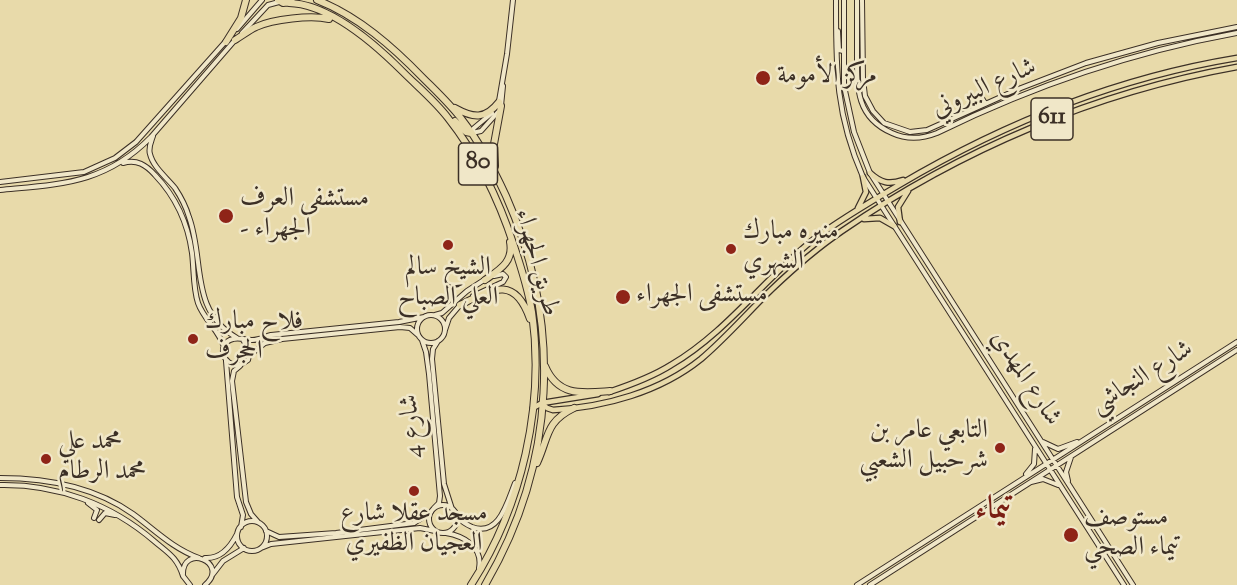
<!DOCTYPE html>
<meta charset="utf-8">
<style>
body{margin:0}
canvas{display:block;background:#e8daaa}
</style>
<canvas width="1237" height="585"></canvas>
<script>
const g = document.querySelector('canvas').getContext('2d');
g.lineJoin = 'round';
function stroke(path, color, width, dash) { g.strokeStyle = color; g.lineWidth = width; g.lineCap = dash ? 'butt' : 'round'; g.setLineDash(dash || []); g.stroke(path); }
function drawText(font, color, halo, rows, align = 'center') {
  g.font = font + ' "Sorts Mill Goudy",Amiri,serif'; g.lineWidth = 5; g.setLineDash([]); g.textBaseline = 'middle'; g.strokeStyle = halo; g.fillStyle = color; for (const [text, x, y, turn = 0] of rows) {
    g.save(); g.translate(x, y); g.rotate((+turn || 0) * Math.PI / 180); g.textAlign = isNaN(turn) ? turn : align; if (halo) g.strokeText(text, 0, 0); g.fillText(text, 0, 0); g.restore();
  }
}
const secondary = new Path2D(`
 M836,0C836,68 835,113 863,177L1124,585
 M844,0V86L854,132L870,173L1133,585
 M857,0C857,17 857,34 857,51C857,86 855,117 892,133C907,140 922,139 937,133C1033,86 1132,52 1237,33
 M862,0L863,79L865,96L873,111L884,123L910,132L927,130L1021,88L1086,63L1158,43L1237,27
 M237,29L262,0
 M838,31L839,50L843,51
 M242,33L268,5L279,2
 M980,95L985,103
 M499,101L507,54L513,0
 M501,106L503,86
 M471,132L474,128L492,113
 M472,133L481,131L498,112
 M153,136C151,142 148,148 150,154C153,167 167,178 175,188C181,197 186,207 189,217C205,261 189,310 237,338
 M123,163C137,159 146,165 155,175C176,197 188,224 192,253C194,269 193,288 198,303C204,320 219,330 224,347
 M0,182L84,172L115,158L136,142L226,41
 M0,190C61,184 105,184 151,137L235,40
 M473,296L503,282L506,277L503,274L494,276
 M417 329a14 14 0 1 1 28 0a14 14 0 1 1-28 0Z
 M435,315L442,313L467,291L484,280
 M445,330L449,318L460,305
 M243,340L250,351L248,360L240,365C222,367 216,343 233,339C239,337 246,340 252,340C259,340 264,337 271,335L399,322L424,317
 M422,340L426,352L429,374L440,496L439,503L434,508
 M438,341L433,349L432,359L444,484L452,509
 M250,355L265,343L282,339L400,327L410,328L418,335
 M226,361L237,497L243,515L241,527
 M240,366L234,371L232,381L246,502L251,514L258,522
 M1043,442L1058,449L1077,442
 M1026,474L1034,464L1035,449
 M0,478C46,478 95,487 133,514C155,530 172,548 199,558
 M1068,481L1066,472L1071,457
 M1031,482L1043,479L1058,485
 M0,485C57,484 111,504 154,541C168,553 177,557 183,576
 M88,503L97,510L94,518
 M429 519a14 14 0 1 1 28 0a14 14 0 1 1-28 0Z
 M456,516C461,521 465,524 472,527C499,537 507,503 515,483
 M99,520L105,513L115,515
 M237 536a15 15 0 1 1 30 0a15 15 0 1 1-30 0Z
 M266,531L279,537L336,533L414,523L431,512
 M446,533C464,536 483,547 479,568
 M261,548L271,544L420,528L435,531
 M205,558C220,559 230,548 237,534
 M213,574L223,561L244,548
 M190,585L183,576C181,542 231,563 205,585
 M857,585L1237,342
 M870,585L1237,350`);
const primary = new Path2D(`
 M870,173C881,183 889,185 903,180
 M858,208L866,192L863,177
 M864,219L880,218L894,226
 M900,222L898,207L908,191
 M609,392C630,385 652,377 671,365C726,333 765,278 814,239C841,219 870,202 899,185C1004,123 1115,78 1237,58
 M542,403L547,408L553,410C605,407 660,392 701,359C727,337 748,312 772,289C794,268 817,248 842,231C960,150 1096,92 1237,67
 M533,408L542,403L598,394`);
const highway = new Path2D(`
 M278,0L283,3L292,2
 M317,0C358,16 393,47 423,78C437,92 451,105 463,121C481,144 494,170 506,196C563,324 556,464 485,585
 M289,3C330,4 376,45 403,72C418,87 435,101 448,118C478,156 499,200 514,246C521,267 528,289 532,312C545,406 522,506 471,585
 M235,40C242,36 249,30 256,27C273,19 311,15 329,19
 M226,42L241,18L246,0
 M455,108C473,118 485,120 499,102
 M455,121L466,132L471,133
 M495,166L494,144L501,106
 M485,280C499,270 514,262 510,242
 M460,305C494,288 515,276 530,319
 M545,366C558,397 582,393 610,391
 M537,463C549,437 545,422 574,408`);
stroke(secondary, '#3c3026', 6);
stroke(primary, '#3c3026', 7);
stroke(highway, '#3c3026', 8);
stroke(secondary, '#f0e7c8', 4);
stroke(primary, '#e8daaa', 4.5);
stroke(highway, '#e8daaa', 6);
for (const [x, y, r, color] of [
 [763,78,8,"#8f2418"],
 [226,216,8,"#8f2418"],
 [448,245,6,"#8f2418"],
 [731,249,6,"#8f2418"],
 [623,297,8,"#8f2418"],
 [193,339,6,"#8f2418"],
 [1000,448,6,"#8f2418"],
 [46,459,6,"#8f2418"],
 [414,491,6,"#8f2418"],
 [1071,535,8,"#8f2418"]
]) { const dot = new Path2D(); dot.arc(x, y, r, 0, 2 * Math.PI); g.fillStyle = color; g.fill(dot); stroke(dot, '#f0e7c8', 2); }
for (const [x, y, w] of [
 [1052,119,42],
 [478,164,39]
]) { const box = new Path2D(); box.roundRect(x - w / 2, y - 21, w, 42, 4.5); g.fillStyle = '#f0e7c8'; g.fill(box); stroke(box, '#3c3026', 1.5); }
drawText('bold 24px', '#3c3026', null, [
 ["611",1052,119],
 ["80",478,164]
]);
drawText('26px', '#3c3026', '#f0e7c8', [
 ["مركز الأمومة",777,78],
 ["مستشفى العرف",240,201],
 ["- الجهراء",240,231],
 ["منيره مبارك",743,234],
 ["الشهري",743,264],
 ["الشيخ سالم",448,270,"center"],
 ["العلي الصباح",448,300,"center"],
 ["مستشفى الجهراء",636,297],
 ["فلاح مبارك",205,324],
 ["الحجرف",205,354],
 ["التابعي عامر بن",988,433,"right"],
 ["شرحبيل الشعبي",988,463,"right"],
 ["محمد علي",58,444],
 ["محمد الرطام",58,474],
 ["مسجد عقلا شارع",414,516,"center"],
 ["العجيان الظفيري",414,546,"center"],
 ["مستوصف",1084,520],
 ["تيماء الصحي",1084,550]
], 'left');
drawText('26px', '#3c3026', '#f0e7c8', [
 ["شارع البيروني",985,90,-24],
 ["طريق الجهراء",535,263,75],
 ["شارع المهدي",1024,379,57],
 ["شارع النجاشي",1143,379,-32],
 ["شارع 4",414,426,-95]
]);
drawText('bold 32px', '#7a1f14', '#f0e7c8', [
 ["تيماء",993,513]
]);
</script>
